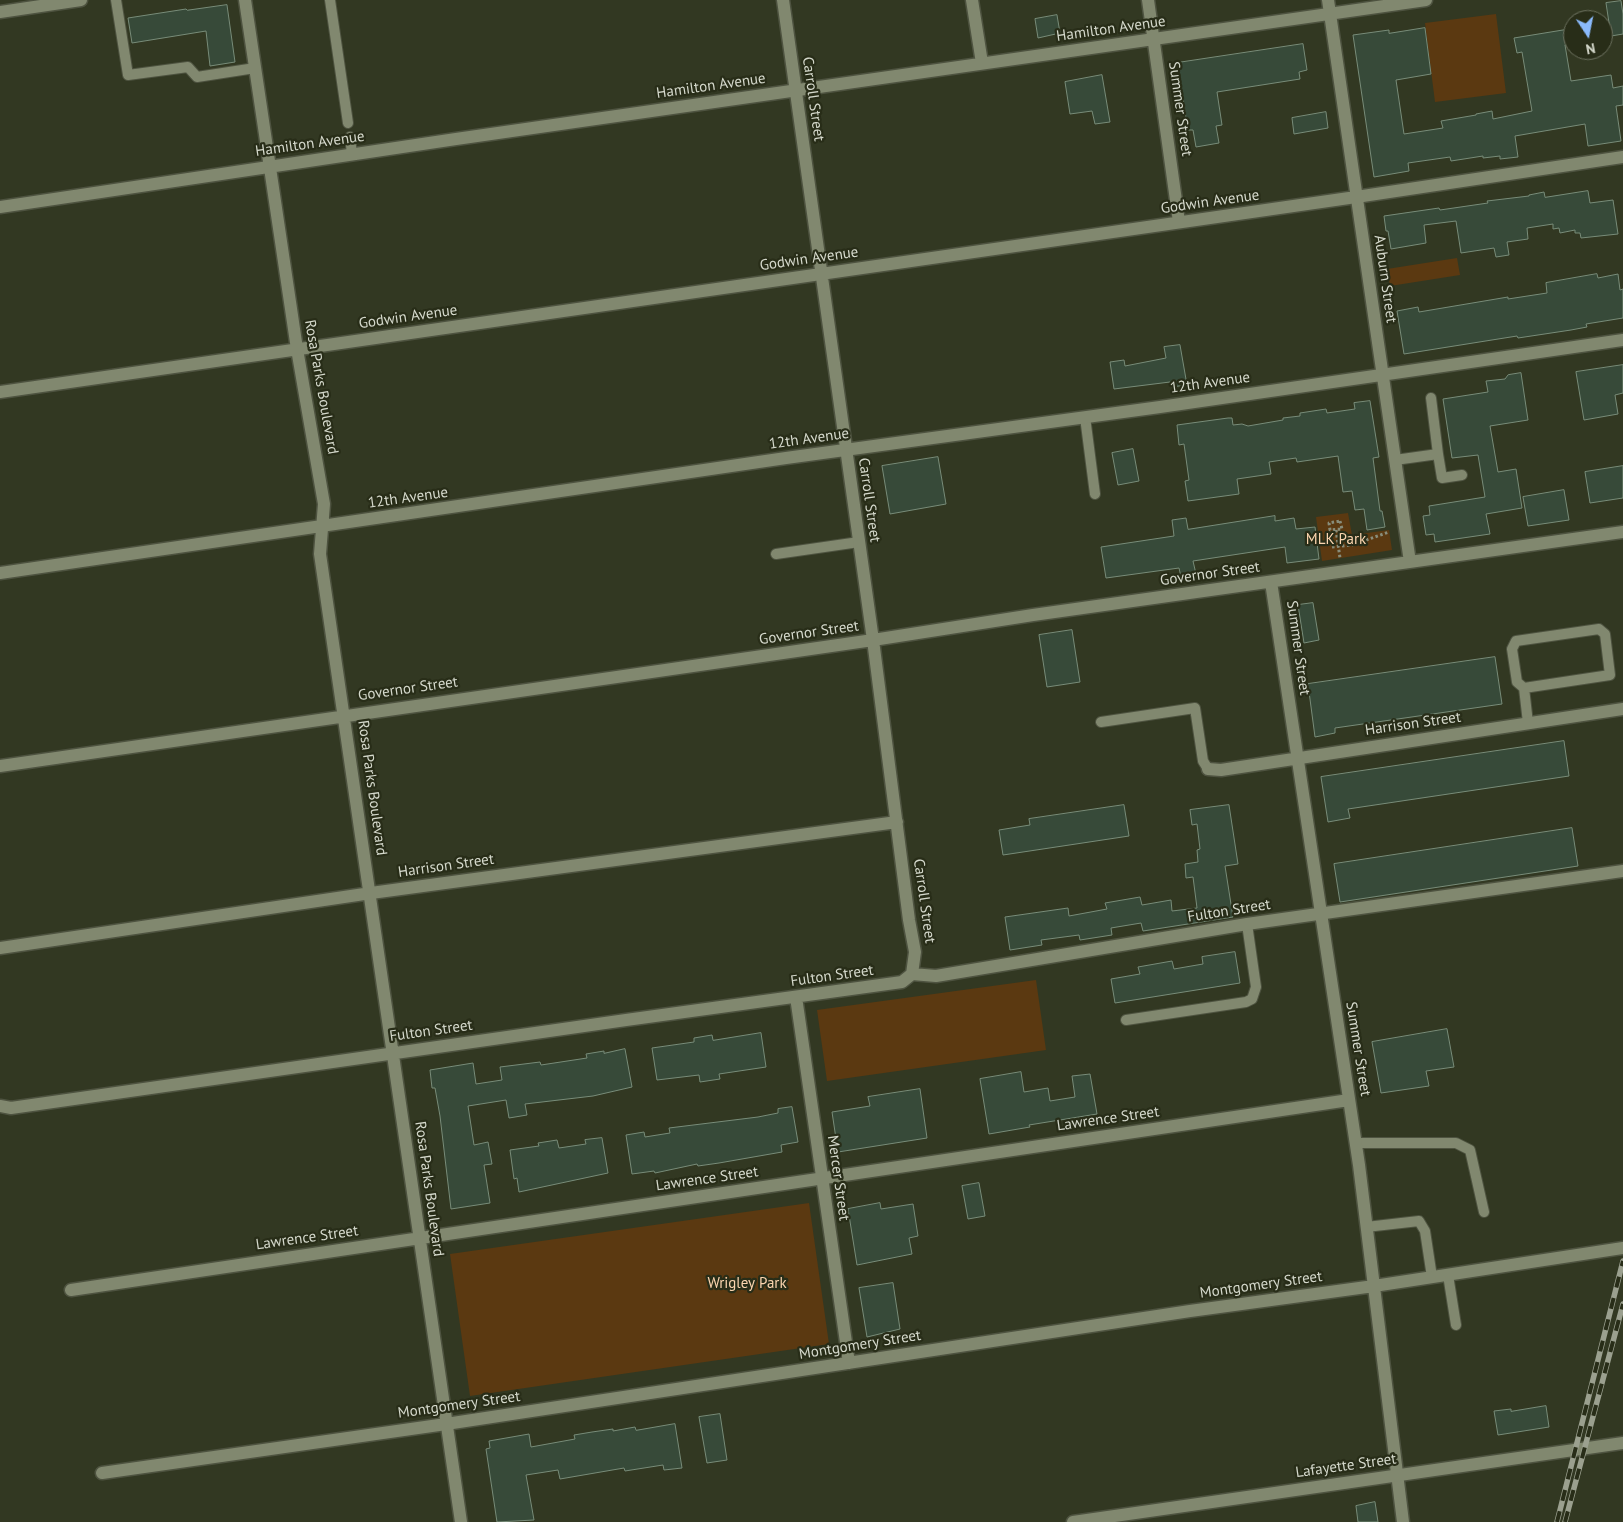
<!DOCTYPE html>
<style>
body{margin:0}
#map{position:relative;width:1623px;height:1522px;overflow:hidden;background:#323822;font-family:"PT Sans",sans-serif}
canvas{display:block}
.north{position:absolute;left:1563px;top:10px;width:50px;height:50px;box-sizing:border-box;background:#282d18;border:1px solid #6d7260;border-radius:50%;rotate:169deg;font-size:14px;font-weight:700;line-height:20px;text-align:center;color:#d5d9cc}
.north::after{content:'';display:block;margin:auto;width:18px;height:22px;background:#8abafc;clip-path:polygon(50% 0,100% 100%,50% 72%,0 100%)}
</style>
<div id="map">
<canvas width="1623" height="1522"></canvas>
<div class="north">N</div>
</div>
<script>
const g = document.querySelector('canvas').getContext('2d');
g.lineJoin = 'round';
function fillPath(path, color) { g.fillStyle = color; g.fill(path, 'evenodd'); }
function stroke(path, color, width, dash) { g.strokeStyle = color; g.lineWidth = width; g.lineCap = dash ? 'butt' : 'round'; g.setLineDash(dash || []); g.stroke(path); }
function drawText(font, color, halo, rows, align = 'center') {
  g.font = font + ' "PT Sans",sans-serif'; g.lineWidth = 4.5; g.setLineDash([]); g.textBaseline = 'middle'; g.strokeStyle = halo; g.fillStyle = color; for (const [text, x, y, turn = 0] of rows) {
    g.save(); g.translate(x, y); g.rotate((+turn || 0) * Math.PI / 180); g.textAlign = isNaN(turn) ? turn : align; if (halo) g.strokeText(text, 0, 0); g.fillText(text, 0, 0); g.restore();
  }
}
fillPath(new Path2D(`
 M1496,14L1506,93L1435,102L1425,23Z
 M1457,258L1460,275L1390,286L1387,269Z
 M1348,513L1352,535L1389,530L1392,550L1322,561L1316,517Z
 M1036,980L1046,1050L827,1081L817,1010Z
 M809,1203L829,1344L470,1396L450,1254Z`), '#5b3911');
const building = new Path2D(`
 M1621,1L1623,14V34L1611,36L1606,3Z
 M227,5L235,62L210,66L206,31L132,43L128,18L186,9L187,10Z
 M1057,15L1060,33L1038,38L1035,19Z
 M1425,28L1431,74L1396,80L1404,134L1443,128L1441,121L1476,115V114L1492,111L1493,119L1532,111L1522,52L1517,53L1514,38L1569,29L1572,44L1565,45L1571,81L1611,75L1613,88L1623,86V105L1616,106L1621,141L1588,146L1585,124L1515,136L1518,157L1500,159V156L1483,158V156L1451,161L1450,157L1408,163L1409,171L1374,177L1353,35L1389,30V33Z
 M1303,44L1307,70L1299,72L1300,79L1217,92L1222,125L1216,126L1219,143L1196,147L1193,130H1188L1177,63Z
 M1102,75L1110,122L1095,124L1092,111L1070,114L1065,82Z
 M1326,112L1328,128L1294,134L1292,118Z
 M1588,191L1590,203L1613,200L1618,234L1581,238L1580,233H1575V230L1560,233L1559,228L1553,229V224L1527,228L1528,239L1507,242L1509,255L1496,257L1494,248L1461,253L1456,221L1424,225L1426,243L1391,249L1388,231H1386L1384,216L1439,208L1440,210L1488,203L1487,201L1529,196V195L1544,192L1545,197Z
 M1597,274L1598,278L1618,274L1620,290L1623,289V318L1586,324L1587,327L1571,330L1518,338L1517,336L1404,354L1397,311L1418,307L1419,312L1508,297V299L1547,293L1546,283Z
 M1180,345L1187,385L1171,387L1170,382L1114,389L1110,362L1124,360L1125,366L1166,358L1164,347Z
 M1623,365V393L1615,395L1618,414L1584,420L1576,372Z
 M1521,373L1528,420L1490,426L1498,472L1516,469L1522,508L1486,514L1490,534L1435,542L1434,534L1426,535L1423,516L1430,515L1429,506L1485,497L1478,455L1452,458L1443,399L1488,392L1486,381L1505,379L1508,375Z
 M1370,401L1379,457L1373,458L1380,511H1382L1385,527L1367,530L1364,509L1355,510L1352,491L1343,492L1338,456L1297,462L1296,458L1269,462L1271,474L1237,479L1239,494L1188,501L1185,481L1189,480L1184,444L1179,445L1177,425L1228,418H1232L1233,425L1242,424L1248,426L1283,420V418L1300,416V413L1326,409L1327,413L1355,409L1354,403Z
 M1133,449L1139,481L1118,485L1112,453Z
 M938,457L946,504L890,514L882,466Z
 M1623,466V498L1590,503L1585,472Z
 M1564,490L1569,520L1528,526L1523,497Z
 M1275,516V521L1294,518L1296,529L1315,527L1319,559L1287,563L1285,547L1193,561L1196,574L1181,577L1179,568L1106,578L1101,547L1174,536L1172,520L1186,518L1188,529Z
 M1313,603L1319,640L1304,643L1298,605Z
 M1072,630L1080,682L1047,687L1039,635Z
 M1495,657L1502,704L1335,728V733L1315,737L1308,684Z
 M1564,741L1569,776L1348,809L1350,818L1328,822L1321,777Z
 M1124,805L1129,836L1003,855L999,830L1030,825L1029,819Z
 M1229,805L1238,864L1225,866L1233,917L1143,931L1141,923L1111,928L1112,935L1080,940L1079,935L1041,940L1042,945L1010,950L1005,917L1068,908L1069,916L1107,909L1105,903L1140,897L1142,905L1171,900L1172,911L1197,908L1193,877L1186,878L1185,864L1198,862L1197,850L1200,849L1197,824L1192,825L1190,810Z
 M1572,828L1578,866L1340,902L1334,864Z
 M1235,952L1240,983L1115,1003L1111,979L1140,974L1138,967L1172,961L1174,969L1203,964L1202,957Z
 M1447,1029L1454,1067L1426,1071L1429,1086L1381,1093L1372,1042Z
 M761,1033L766,1067L719,1074L720,1079L700,1082L699,1075L657,1080L652,1048L694,1042V1038L712,1035L713,1040Z
 M625,1049L632,1087L593,1096L525,1104L527,1115L509,1118L506,1100L468,1106L474,1145L488,1142L492,1164L484,1165L490,1203L451,1209L440,1116L435,1088H432L430,1070L473,1063L476,1084L502,1080L500,1067L540,1062L541,1065L587,1058L586,1054L604,1051V1053Z
 M1021,1072L1024,1092L1048,1088L1050,1101L1075,1097L1072,1076L1090,1074L1097,1114L1029,1125L1030,1127L989,1134L980,1079Z
 M920,1089L927,1138L838,1152L832,1112L870,1106L868,1097Z
 M792,1107L798,1142L781,1145L782,1152L719,1163L698,1166L697,1164L655,1173L654,1171L632,1174L626,1135L644,1132L645,1137L670,1133L669,1128L758,1117L778,1113V1109Z
 M602,1138L608,1173L519,1192L517,1178L514,1179L510,1150L539,1146L538,1143L557,1140L559,1148L586,1144L585,1140Z
 M979,1183L985,1216L968,1219L962,1186Z
 M880,1203L881,1209L913,1204L918,1236L909,1238L912,1254L857,1265L848,1209Z
 M893,1283L900,1329L867,1337L859,1288Z
 M1546,1406L1549,1427L1498,1435L1494,1411L1511,1409V1411Z
 M720,1414L727,1460L707,1463L699,1417Z
 M675,1424L682,1468L664,1470L663,1465L625,1471L624,1468L560,1479L558,1470L526,1475L534,1520L497,1522L486,1449L490,1448L489,1441L529,1434L531,1447L575,1439L574,1435L592,1432L613,1429V1431L635,1427L636,1430Z
 M1375,1502L1378,1522H1358L1356,1506Z`);
fillPath(building, '#374a39');
stroke(building, '#788c79', 1);
const lane = new Path2D(`
 M116,0L128,75L188,67L197,77L255,68
 M330,0L348,123
 M350,137L352,154
 M1431,398L1438,454
 M1085,417L1095,494
 M1395,460L1438,454L1442,478L1462,475
 M776,554L859,542
 M1524,688L1610,675L1605,634L1599,629L1516,641L1512,649L1517,682L1524,688L1528,723
 M1101,722L1195,708L1203,761L1208,769
 M1126,1020L1246,1002L1252,999L1256,987L1247,924
 M1355,1143H1456L1470,1150L1484,1212
 M1366,1227L1419,1221L1425,1231L1432,1277
 M1448,1275L1456,1325`);
const street = new Path2D(`
 M245,0L297,349L324,504L320,554L461,1522
 M783,0L873,640L909,920L915,952L912,974
 M972,0L982,63
 M1148,0L1179,222
 M1328,0L1410,562
 M0,12L81,0
 M0,207L456,139L1426,0
 M0,392L1356,197L1623,157
 M0,573L786,458L1160,407L1623,340
 M1271,582L1359,1165L1403,1522
 M0,766L873,640L1033,615L1623,532
 M1208,769L1221,770L1623,709
 M0,948L371,893L897,822
 M796,997L849,1363
 M0,1106L11,1108L626,1020L902,982L912,974L936,976L1247,924L1623,871
 M71,1290L1349,1100
 M102,1473L446,1424L1190,1311L1374,1286L1623,1248`);
const secondary = new Path2D(`
 M1073,1522L1623,1443`);
stroke(lane, '#4e5340', 12);
stroke(street, '#4e5340', 15);
stroke(secondary, '#4e5340', 15);
stroke(new Path2D(`
 M1340,521L1342,529L1330,530L1329,523Z
 M1336,530L1340,558
 M1332,547L1352,545L1389,532`), '#888d7b', 3, [2.5, 2.5]);
stroke(lane, '#81886f', 10);
stroke(street, '#81886f', 12);
stroke(secondary, '#81886f', 12);
const rail = new Path2D(`
 M1557,1522L1623,1261
 M1565,1522L1623,1304`);
stroke(rail, '#9ba08f', 5.5);
stroke(rail, '#282d18', 4, [11]);
drawText('15px', '#d5d9cc', '#282d18', [
 ["Hamilton Avenue",1111,29,-8],
 ["Hamilton Avenue",711,86,-8],
 ["Carroll Street",813,99,82],
 ["Summer Street",1180,109,82],
 ["Hamilton Avenue",310,144,-8],
 ["Godwin Avenue",1210,202,-8],
 ["Godwin Avenue",809,259,-8],
 ["Auburn Street",1385,279,82],
 ["Godwin Avenue",408,317,-8],
 ["12th Avenue",1210,383,-8],
 ["Rosa Parks Boulevard",321,387,80],
 ["12th Avenue",809,439,-8],
 ["12th Avenue",408,498,-8],
 ["Carroll Street",869,500,82],
 ["Governor Street",1210,574,-8],
 ["Governor Street",809,633,-8],
 ["Summer Street",1298,648,82],
 ["Governor Street",408,689,-8],
 ["Harrison Street",1413,724,-8],
 ["Rosa Parks Boulevard",372,788,82],
 ["Harrison Street",446,866,-8],
 ["Carroll Street",924,901,82],
 ["Fulton Street",1229,911,-9],
 ["Fulton Street",832,976,-8],
 ["Fulton Street",431,1031,-8],
 ["Summer Street",1358,1049,81],
 ["Lawrence Street",1108,1119,-8],
 ["Mercer Street",838,1178,82],
 ["Lawrence Street",707,1179,-8],
 ["Rosa Parks Boulevard",429,1189,82],
 ["Lawrence Street",307,1238,-8],
 ["Montgomery Street",1261,1285,-8],
 ["Montgomery Street",860,1345,-9],
 ["Montgomery Street",459,1405,-8],
 ["Lafayette Street",1346,1466,-8]
]);
drawText('15px', '#fbd5af', '#282d18', [
 ["MLK Park",1336,540],
 ["Wrigley Park",747,1284]
]);
</script>
